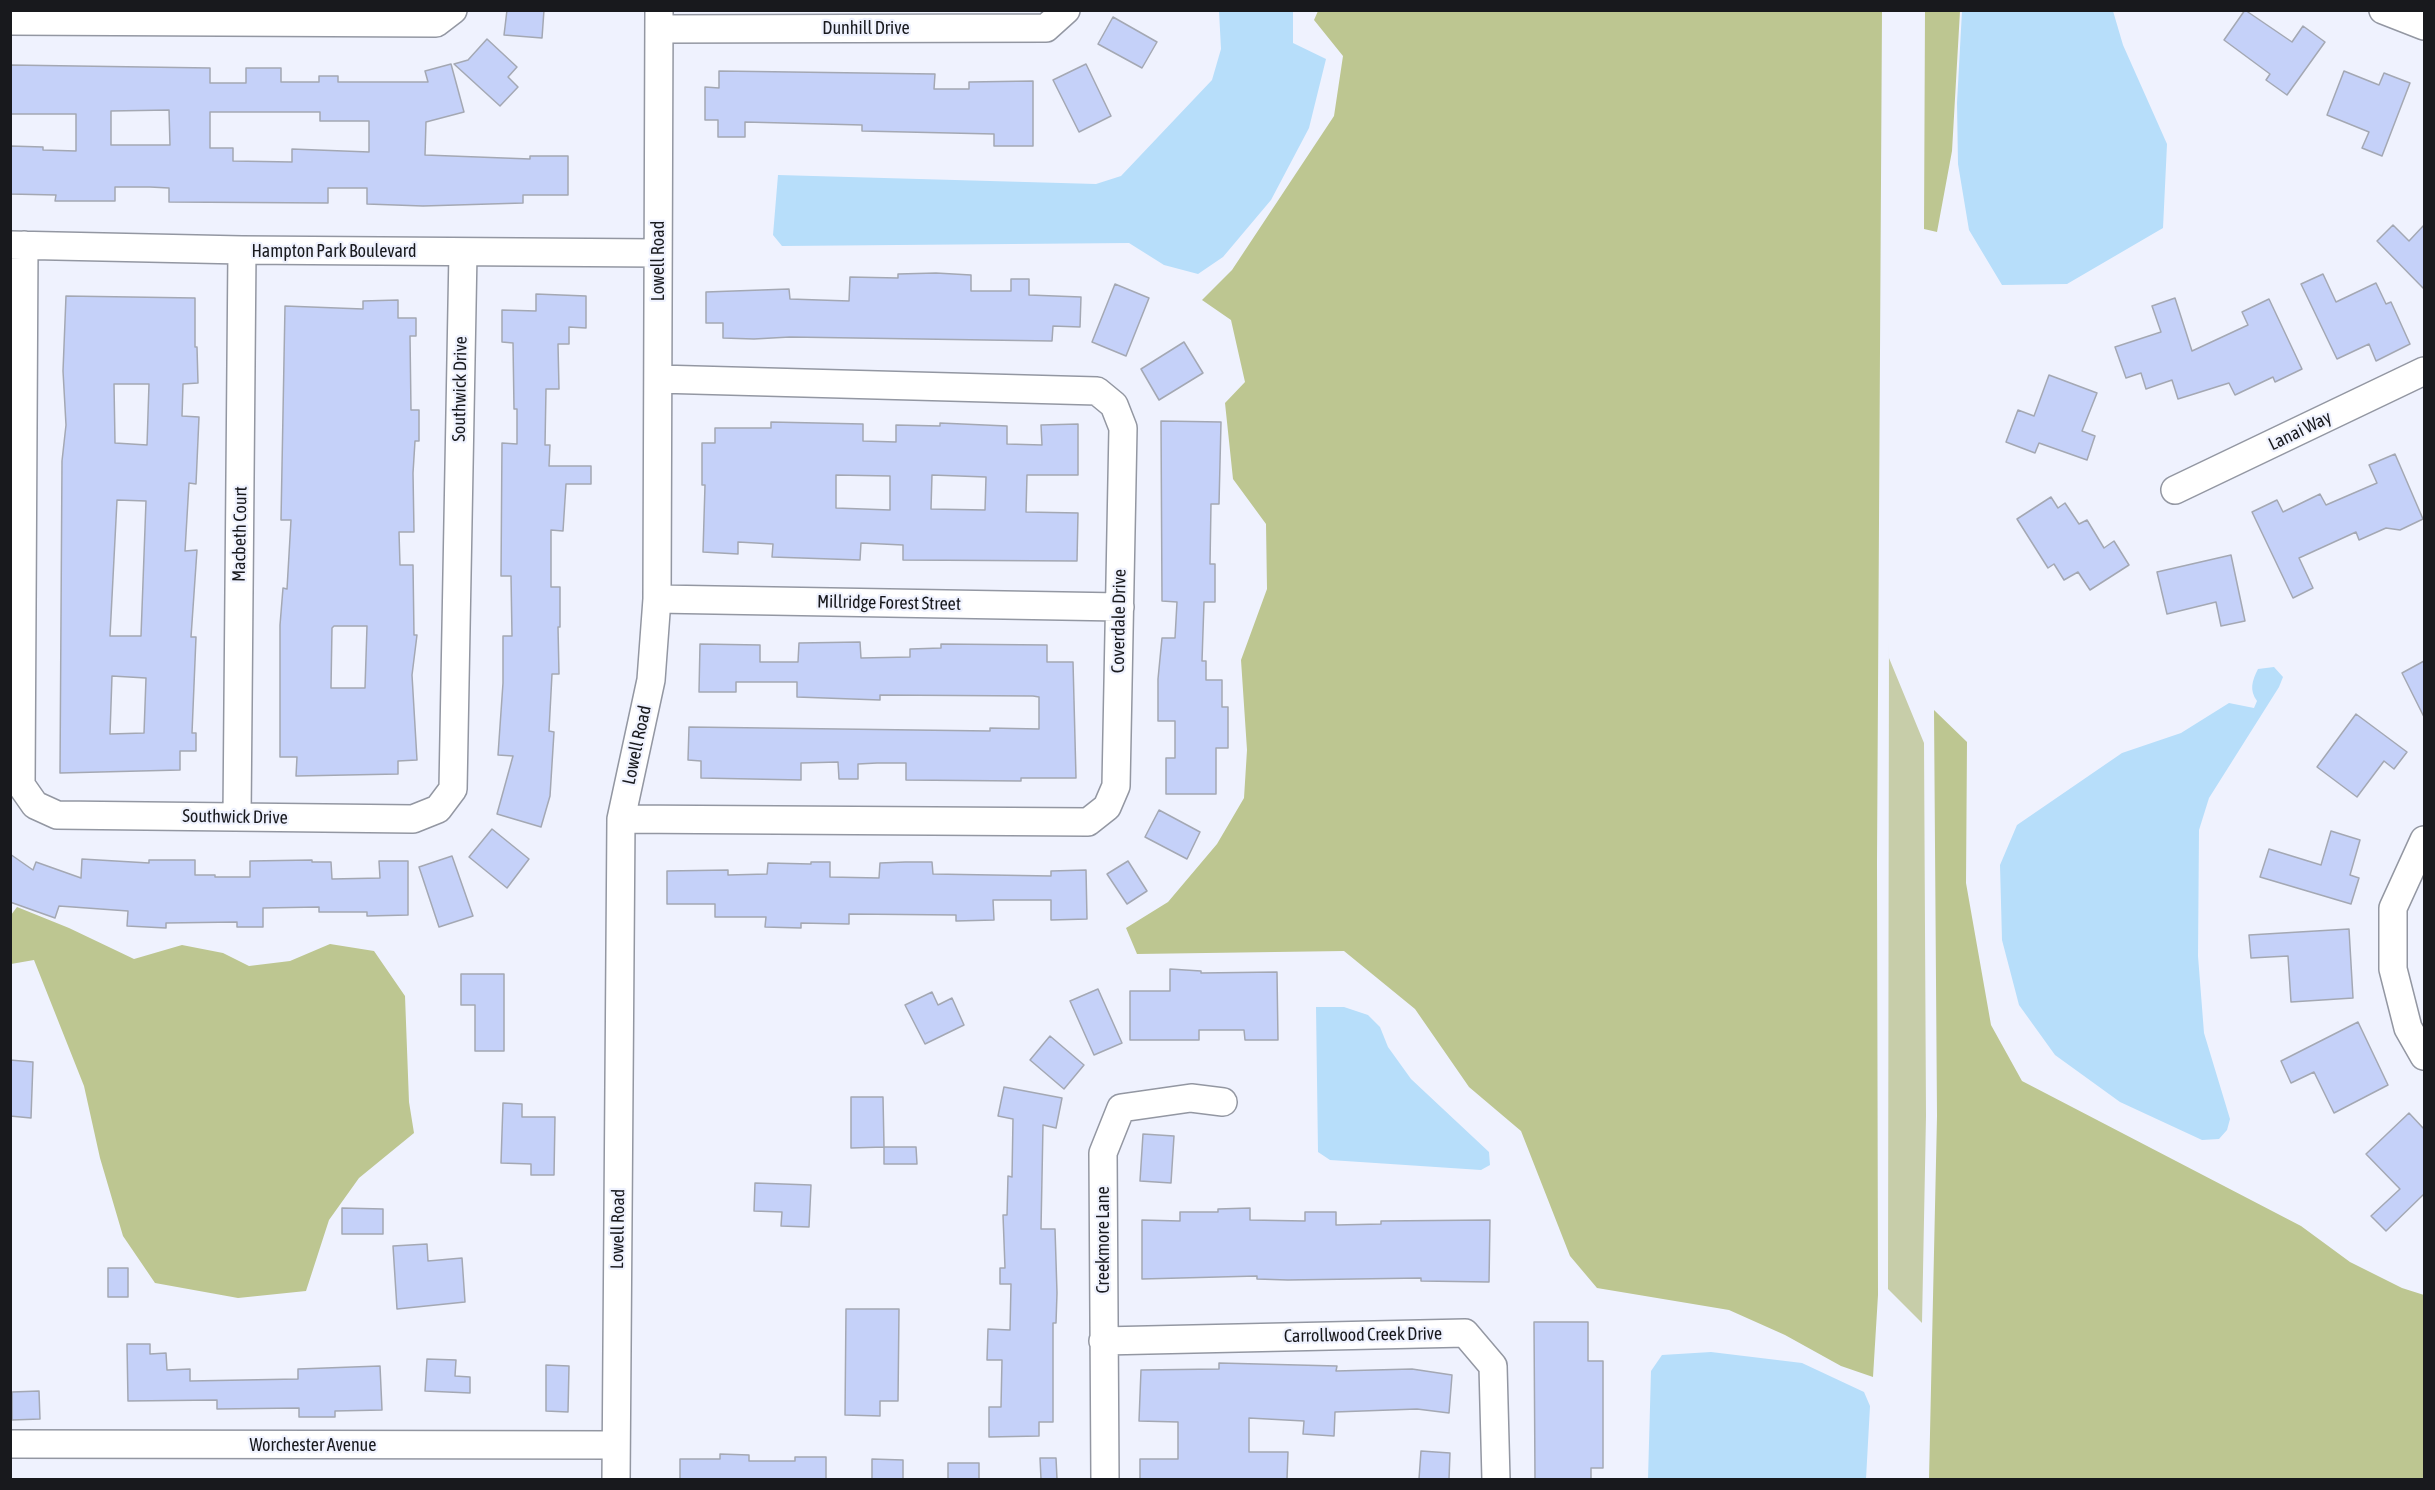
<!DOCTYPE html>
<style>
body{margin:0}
#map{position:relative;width:2435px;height:1490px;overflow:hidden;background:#eff2fe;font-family:"Asap Condensed",sans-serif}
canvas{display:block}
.frame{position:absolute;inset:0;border:12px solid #18191d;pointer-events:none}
</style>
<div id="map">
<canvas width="2435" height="1490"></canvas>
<div class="frame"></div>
</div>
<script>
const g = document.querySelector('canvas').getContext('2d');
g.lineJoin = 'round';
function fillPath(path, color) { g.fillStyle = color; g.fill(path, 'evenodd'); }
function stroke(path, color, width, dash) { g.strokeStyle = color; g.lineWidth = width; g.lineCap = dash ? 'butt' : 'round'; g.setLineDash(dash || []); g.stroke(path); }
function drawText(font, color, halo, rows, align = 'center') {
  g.font = font + ' "Asap Condensed",sans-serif'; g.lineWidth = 4.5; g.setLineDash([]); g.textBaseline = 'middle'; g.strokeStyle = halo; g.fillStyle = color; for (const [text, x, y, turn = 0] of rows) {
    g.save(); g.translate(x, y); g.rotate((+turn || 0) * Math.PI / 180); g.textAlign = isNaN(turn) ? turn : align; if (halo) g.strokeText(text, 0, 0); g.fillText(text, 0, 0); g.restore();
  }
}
fillPath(new Path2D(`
 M1889,634V658L1924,743L1926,1116L1922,1323L1888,1289Z`), '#c7cda9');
fillPath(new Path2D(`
 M1318,11H1882L1877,862L1878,1295L1873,1377L1841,1366L1785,1335L1729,1310L1597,1288L1570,1256L1521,1131L1469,1087L1415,1009L1344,951L1137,954L1126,928L1168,902L1217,844L1244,798L1247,750L1241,660L1267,589L1266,524L1233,479L1225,403L1245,382L1231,320L1202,300L1232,270L1334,116L1343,56L1314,20Z
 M1925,11H1960L1952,151L1937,232L1924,229Z
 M1934,710L1967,742L1966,883L1991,1025L2022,1081L2301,1226L2350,1262L2402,1288L2424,1295V1479H1929L1937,1116Z
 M17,907L69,928L134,959L182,945L223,953L249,966L290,961L330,944L374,951L405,996L409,1102L414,1133L359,1178L329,1220L306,1291L238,1298L155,1283L123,1236L100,1158L84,1086L34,960L11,964V915Z`), '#bdc691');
fillPath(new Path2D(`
 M1219,11H1293V43L1326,59L1309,128L1271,200L1223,257L1198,274L1164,265L1129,243L782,246L773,235L778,175L1096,184L1121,176L1212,80L1221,49Z
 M1962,11H2113L2123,45L2167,144L2163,228L2067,284L2002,285L1969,230L1958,164L1957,103Z
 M2274,667L2283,677L2279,687L2209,798L2199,830L2198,956L2204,1033L2230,1119L2227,1130L2219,1139L2202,1140L2120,1102L2055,1055L2019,1005L2002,940L2000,865L2017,825L2122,753L2181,733L2229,703L2254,708L2257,701C2249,690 2252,681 2258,669Z
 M1316,1007H1344L1368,1015L1380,1027L1388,1047L1411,1079L1489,1152L1490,1165L1481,1170L1330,1160L1318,1152Z
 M1711,1352L1802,1363L1864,1392L1870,1406L1866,1479H1648L1651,1371L1662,1355Z`), '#b7defa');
const building = new Path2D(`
 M507,10H544L542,38L504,35Z
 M2245,10L2292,42L2303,26L2325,42L2287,95L2266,80L2270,74L2224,40Z
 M1113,17L1157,42L1142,68L1098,44Z
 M487,39L517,67L508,77L518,87L500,106L454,64L468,60Z
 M451,64L464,112L426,122L425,155L530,159V156H568V195H523V203L423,206L367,204V188H328V203L169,202V188L150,187H115V201H55L56,195L10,194V146L43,147V150L76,151V114H10V65L210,68V83H246V68H281V82H319V76H338V82H428L425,71ZM169,110L170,145H111V111ZM210,112H320V121H369V152L292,149V162L233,161V148H210Z
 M1086,64L1111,116L1079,132L1053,80Z
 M719,71L935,74L934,89H969V82L1033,81V146H994V134L862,131V125L745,122V137H718V120H705V87L719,88Z
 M2344,71L2379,85L2384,73L2410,83L2382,156L2362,148L2369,132L2327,115Z
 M2393,225L2409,241L2424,225V289L2377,241Z
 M936,273L971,275V291H1011V279H1029V295L1081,297L1080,327L1053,326L1052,341L790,337L754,339L723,338V323H706V292L789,289L790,299L849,301L850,277L898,278V274Z
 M2323,274L2336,302L2376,283L2386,304L2391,302L2410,344L2376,361L2369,344L2337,359L2301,284Z
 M1115,284L1149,298L1126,356L1092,342Z
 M536,294L586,296V328L569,327V344H558L559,389H546L545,445H550L549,466H591V484H566L563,531L551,530V587H560V627H558L559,674H552L549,731L554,732L550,796L541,827L497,814L513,756L498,755L503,683V636H512L511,576H501L502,443L517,444V409H514L513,343L502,342V310L536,311Z
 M66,296L195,298V347H197L198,383L183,384L182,416L199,417L196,484L189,483L185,551L197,550L191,637H196L192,733H196V751H180V770L60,773L62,461L66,425L63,371ZM114,384H149L147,445L115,443ZM117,500L146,501L141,636H110ZM112,676L146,678L144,733L110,734Z
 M2175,298L2192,351L2248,325L2242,312L2269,299L2302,369L2275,382L2273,377L2235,395L2229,383L2178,399L2172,380L2146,389L2141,373L2126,378L2115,347L2161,332L2152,306Z
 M398,300V318H416V336H410L411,410H419V441H415L413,473L414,532H399L400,565H413L414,635H417L412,675L417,760L398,761V774L296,776L297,757H280V625L283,588L287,589L291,520H281L285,306L363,309V301ZM334,626H367L365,688H331L332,628Z
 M1184,342L1203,373L1159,400L1141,369Z
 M2049,375L2097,393L2082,431L2095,436L2087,460L2039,443L2035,453L2006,442L2018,410L2034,416Z
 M1161,421L1221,422L1219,504H1211L1210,564H1215V602H1204L1202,661H1206V680H1222V707H1228V748H1216V794H1166V758H1175V721H1158V679L1162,638H1175L1177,602L1162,601Z
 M771,422L863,424V441L896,442V425L940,426V423L1007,426V444L1042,445L1041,425L1078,424V475H1027L1026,512L1078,513L1077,561L903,560V545L861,543L860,560L772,557L773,544L738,542V554L703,552L705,485H702V443H715V428H771ZM836,475L890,476V510L836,508ZM932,475L986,477L985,510L931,509Z
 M2395,454L2423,519L2400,530L2386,528L2359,540L2356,532L2299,558L2313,588L2293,598L2252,512L2277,500L2283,512L2320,494L2326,505L2377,483L2369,465Z
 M2051,497L2058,508L2065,503L2079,524L2087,520L2104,548L2114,541L2129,565L2090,590L2078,572L2064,580L2054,564L2048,568L2017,519Z
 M2231,555L2245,621L2221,626L2216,602L2167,614L2157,572Z
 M860,642L861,658L910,657V649L941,648V644L1047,645V662H1073L1076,778H1021V781L906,780V763H877L858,764V779H839L838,762L801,763V780L701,778V761L688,760L689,727L990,731V728L1039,729V697L1033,696L880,695V700L797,697V682H736V692H699L700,644L760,645V662H798L799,643Z
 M2424,661V717L2402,673Z
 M2356,714L2407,752L2394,769L2384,761L2357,797L2317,767Z
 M1159,810L1200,832L1187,859L1145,837Z
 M492,829L529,859L507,888L469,857Z
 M2331,831L2360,840L2350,875L2359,878L2351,904L2260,877L2269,849L2321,865Z
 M10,854L33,870L36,862L81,878L82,859L149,863V860H195V875H215V877H250V861L312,860V862H331L332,879L380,878L379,861H408V915L367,916V912H319V907L263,908V927H237V922L166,923V928L127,926L128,911L59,906L55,918L10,902Z
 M452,856L473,916L439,927L419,867Z
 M1128,861L1147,891L1127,904L1107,874Z
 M811,862H830V877L879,878L880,863L905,862H932L933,874L1051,876V871L1086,870L1087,919L1051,920V900H993L994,920L956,921V915L849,914V924L801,923V928L765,927L766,917H715V904H667V871L728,870V875L767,874L768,863L811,864Z
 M2349,929L2353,998L2291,1002L2288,956L2251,958L2249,935Z
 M1170,969L1201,971V973L1277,972L1278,1040H1245L1244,1030H1199V1040H1130V991H1170Z
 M461,974H504V1051H475V1005H461Z
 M1098,989L1122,1043L1094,1055L1070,1001Z
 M932,992L938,1005L952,998L964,1025L925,1044L905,1005Z
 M2358,1022L2388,1085L2334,1113L2314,1072L2291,1083L2281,1061Z
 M1050,1036L1084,1065L1064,1089L1030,1060Z
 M10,1060L33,1062L31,1118L10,1116Z
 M1004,1087L1062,1098L1056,1128L1043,1125L1041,1229H1055L1057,1293L1056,1323H1053V1422H1039V1436L989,1437V1407H1001L1002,1360H987L988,1329L1010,1330L1011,1284H1000V1268H1005L1003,1215H1007L1008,1176L1012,1177L1013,1119L998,1116Z
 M851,1097H883L884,1147L851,1148Z
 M503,1103L522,1104V1117H555L554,1175H531V1164L501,1163Z
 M2409,1113L2424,1129V1194L2386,1231L2371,1216L2400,1189L2366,1154Z
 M1143,1134L1174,1136L1171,1183L1140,1181Z
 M884,1147H916L917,1164H884Z
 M755,1183L811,1185L809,1227L781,1226L782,1212L754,1211Z
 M342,1208L383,1209V1234H342Z
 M1250,1208V1220L1305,1221V1212H1336V1225L1381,1224V1221L1490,1220L1489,1282L1421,1281V1278L1288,1280L1257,1279V1276L1142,1279V1220L1180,1221V1212H1218V1209Z
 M427,1244L428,1261L462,1258L465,1302L397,1309L393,1246Z
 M108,1268H128V1297H108Z
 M846,1309H899L898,1401H880V1416L845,1415Z
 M1534,1322H1588V1361H1603V1468H1591V1479H1535Z
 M127,1344H150V1354L166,1353L167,1370L190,1369V1381L298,1379V1369L380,1366L382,1410L335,1411V1417H299V1408L217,1409V1400L128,1401Z
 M427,1359L456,1360L455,1376L470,1377V1393L425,1391Z
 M1219,1363L1337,1366L1336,1371L1412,1369L1452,1375L1449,1413L1417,1409L1335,1412L1334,1436L1303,1434L1304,1421L1249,1418V1452H1288L1287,1479H1140V1459H1178V1422L1139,1421L1141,1370L1219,1369Z
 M546,1365L569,1366L568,1412L546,1411Z
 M39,1391L40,1419L12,1420V1392Z
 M1421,1451L1450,1453L1449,1479H1419Z
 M720,1454L749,1455V1461H795V1457H826V1479H680V1459H720Z
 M1040,1458H1056L1057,1479H1041Z
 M872,1459L903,1460V1479H872Z
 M948,1463H979V1479H948Z`);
fillPath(building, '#c5d1f9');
stroke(building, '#a4a8b3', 1.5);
const minor = new Path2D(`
 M2383,10L2424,26
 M10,21L436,23L453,10
 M659,29L1046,28L1066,10
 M10,245L242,250L657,253
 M24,245L21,785L35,805L57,815L413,819L438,809L453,789L463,252
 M2175,490L2424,371
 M657,599L1120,607
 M237,817L242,250
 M621,819L1088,822L1107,807L1116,786L1123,428L1114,405L1097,391L658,379
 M2424,840L2393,908V969L2408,1028L2424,1056
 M1103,1341L1465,1333L1493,1366L1496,1480
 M10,1444L616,1445
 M616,1480L621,819L651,680L657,599L659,10
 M1105,1480L1103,1153L1121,1108L1191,1098L1223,1102`);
stroke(minor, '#9397a2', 30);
stroke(minor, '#fff', 27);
drawText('18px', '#18191d', '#eff2fe', [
 ["Dunhill Drive",866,28],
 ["Hampton Park Boulevard",334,251],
 ["Lowell Road",658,261,-90],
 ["Southwick Drive",460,389,-89],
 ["Lanai Way",2300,431,-26],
 ["Macbeth Court",240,534,-89],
 ["Millridge Forest Street",889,603,1],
 ["Coverdale Drive",1119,621,-89],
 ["Lowell Road",637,745,-78],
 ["Southwick Drive",235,817,1],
 ["Lowell Road",618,1229,-89],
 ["Creekmore Lane",1103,1240,-90],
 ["Carrollwood Creek Drive",1363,1335,-1],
 ["Worchester Avenue",313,1445]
]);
</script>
